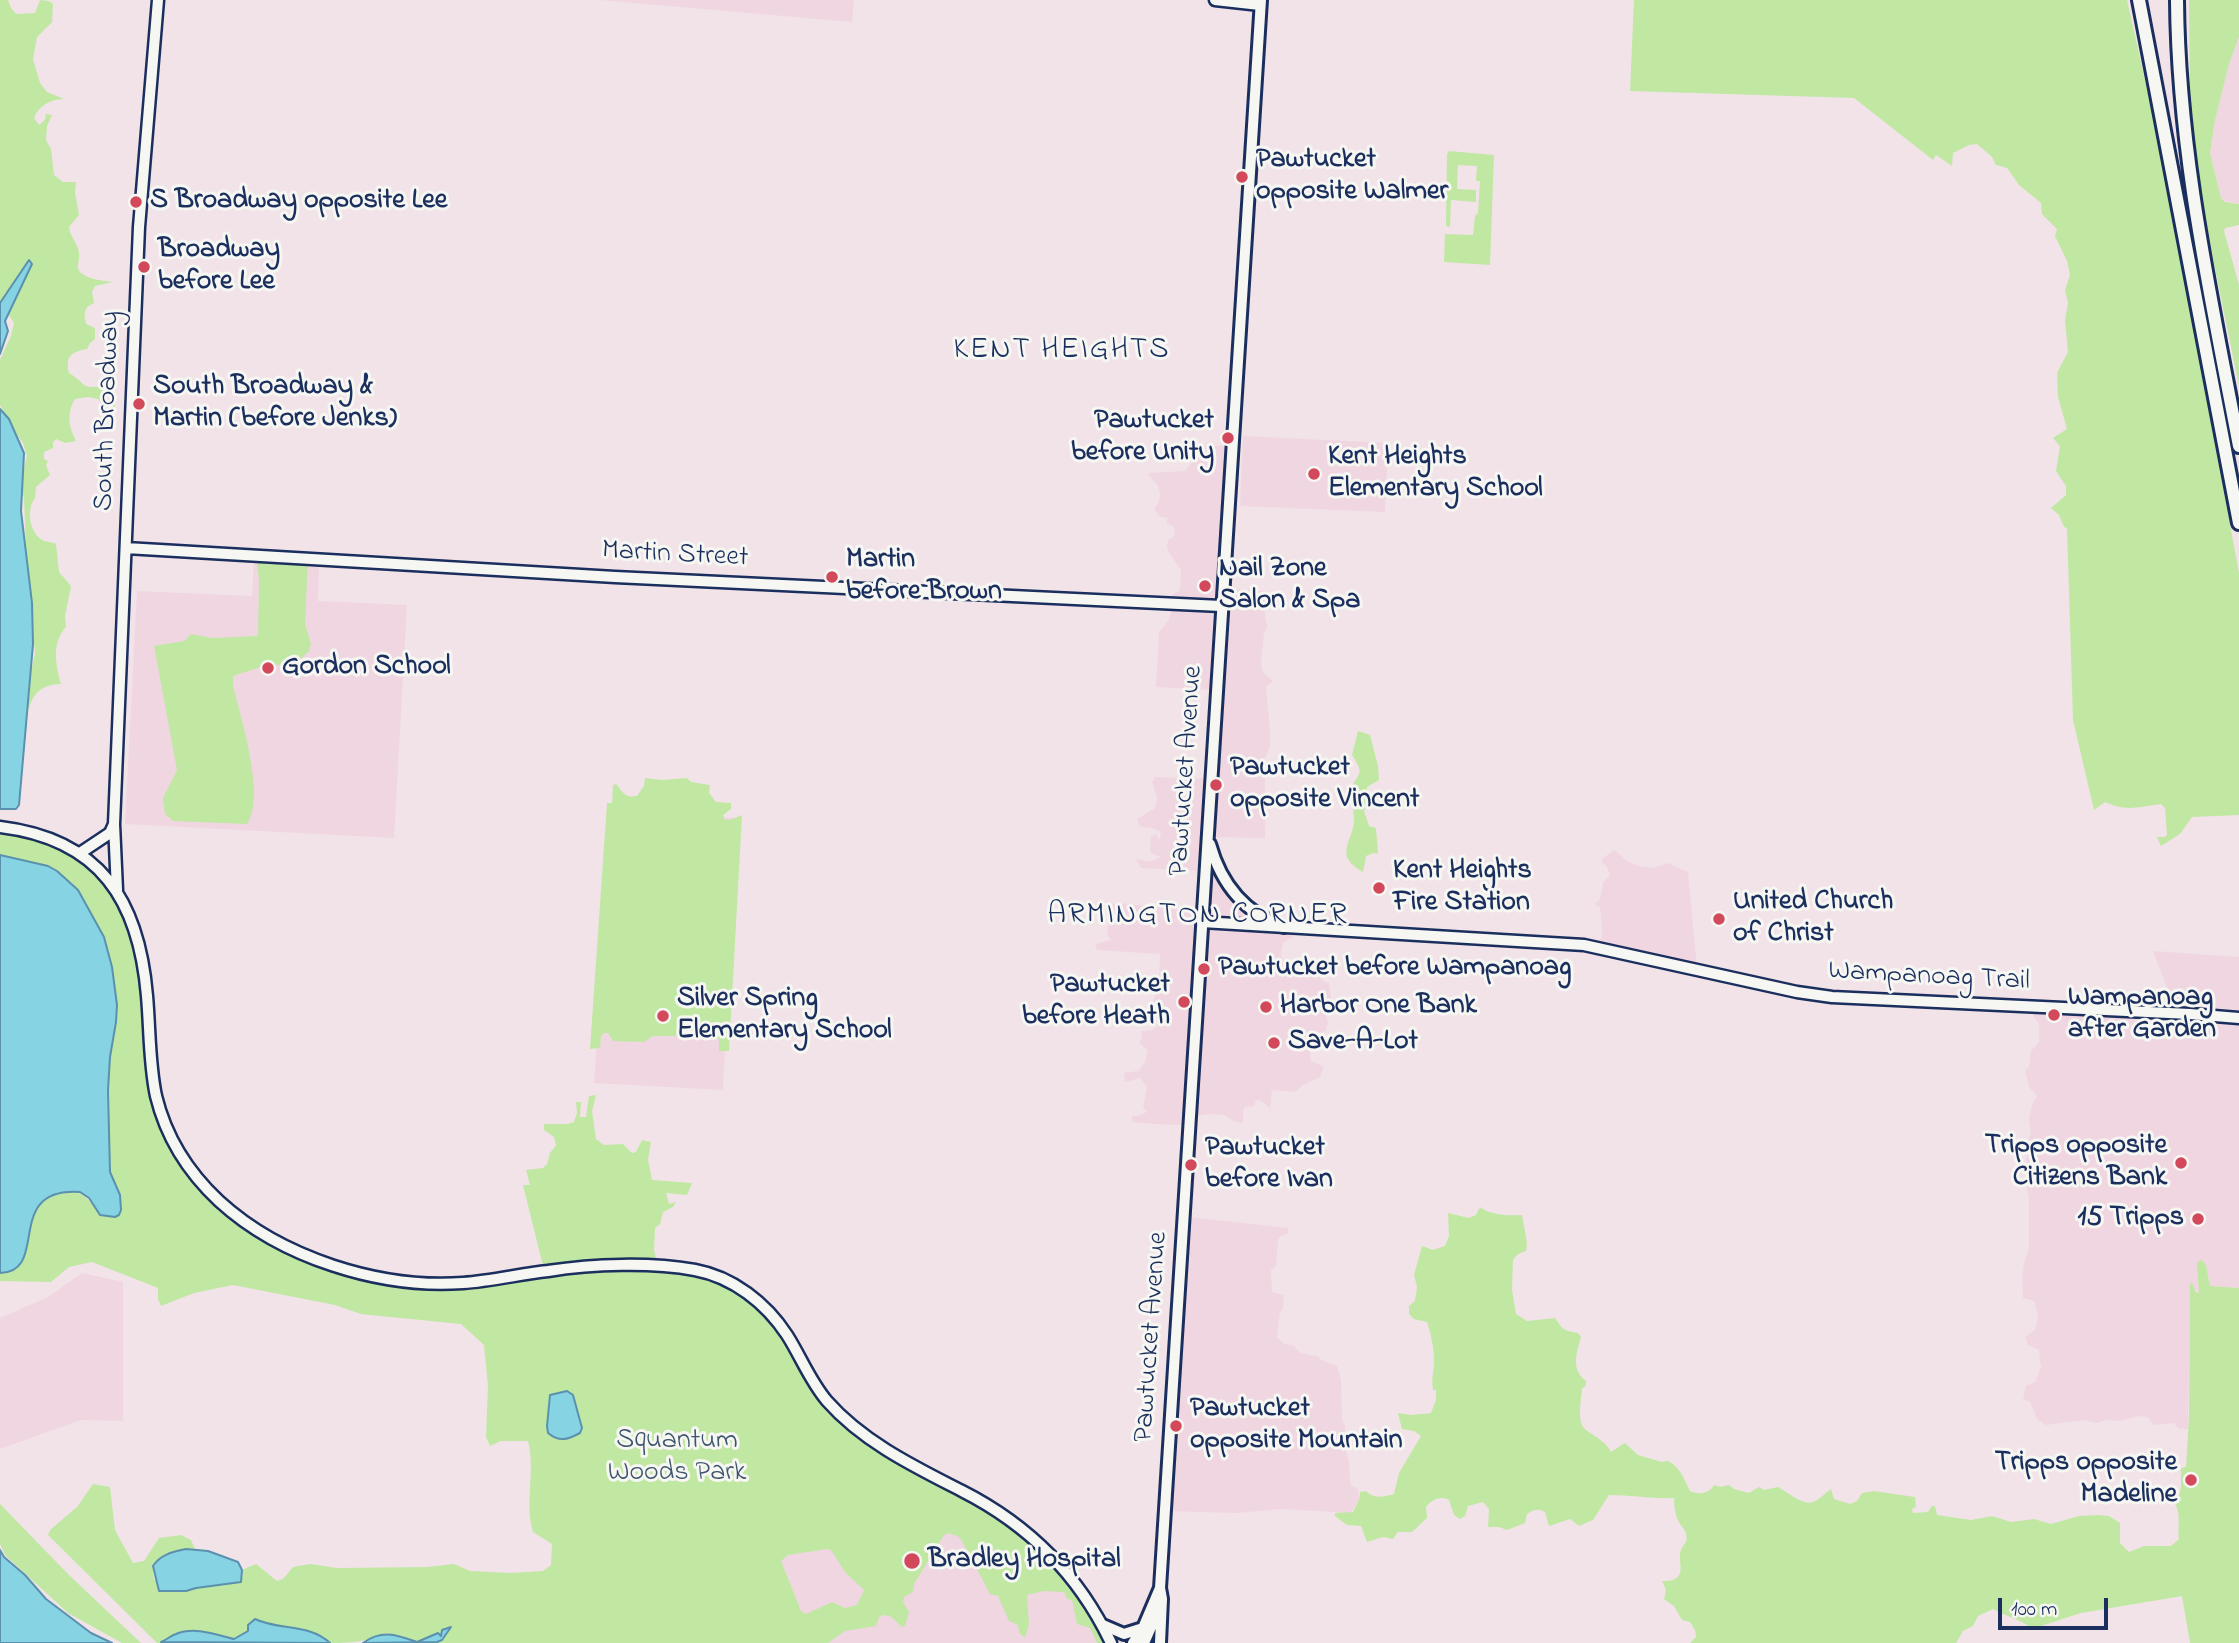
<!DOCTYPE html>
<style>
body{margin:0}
#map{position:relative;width:2239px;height:1643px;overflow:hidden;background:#f2e3e8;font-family:"Indie Flower",sans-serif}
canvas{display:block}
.scale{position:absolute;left:1998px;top:1598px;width:110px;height:32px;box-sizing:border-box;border:4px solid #1b2f5e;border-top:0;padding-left:9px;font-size:21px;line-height:24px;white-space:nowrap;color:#1b2f5e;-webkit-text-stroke:5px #f6f6f2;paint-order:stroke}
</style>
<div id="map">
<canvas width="2239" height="1643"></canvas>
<div class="scale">100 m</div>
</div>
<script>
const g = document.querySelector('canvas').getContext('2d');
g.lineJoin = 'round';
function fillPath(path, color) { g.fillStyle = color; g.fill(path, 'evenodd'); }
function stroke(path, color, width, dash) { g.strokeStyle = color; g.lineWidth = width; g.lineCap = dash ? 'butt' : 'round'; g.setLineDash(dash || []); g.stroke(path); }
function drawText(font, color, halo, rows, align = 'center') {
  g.font = font + ' "Indie Flower",sans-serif'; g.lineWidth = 6; g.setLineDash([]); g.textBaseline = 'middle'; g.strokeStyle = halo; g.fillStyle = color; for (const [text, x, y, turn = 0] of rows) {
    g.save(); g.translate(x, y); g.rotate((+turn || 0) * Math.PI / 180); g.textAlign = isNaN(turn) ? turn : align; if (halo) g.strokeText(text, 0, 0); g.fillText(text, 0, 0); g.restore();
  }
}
fillPath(new Path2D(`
 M600,0H854L852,22Z
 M2239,37V204L2225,201L2221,197L2210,153L2215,120L2229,64Z
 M1243,436L1388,443L1385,512L1240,506Z
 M1191,445L1232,446L1222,588L1277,592L1278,597L1267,598L1263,602L1265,605V621L1268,626L1264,633L1261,664L1263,672L1273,681L1266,686L1270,731V745L1265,759V838L1208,837L1231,893L1291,928L1294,936L1283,943L1281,955L1284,962L1293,967L1297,974L1302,976L1320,977L1323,981L1329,983L1332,1006L1330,1010H1325L1328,1023L1326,1031L1311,1034L1309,1043L1311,1061L1324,1067L1320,1077L1303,1085L1295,1092L1272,1090L1270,1108L1261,1101L1256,1100L1254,1106L1245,1107L1243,1110V1121L1242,1123L1235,1122L1224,1115L1208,1114L1195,1116L1188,1125L1153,1124L1133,1122L1131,1116H1138L1147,1112L1143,1107L1147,1087L1140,1078L1125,1082L1124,1073L1138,1071L1145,1062L1148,1051L1139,1042L1142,1038L1141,1031L1152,1030L1158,1026L1152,1023V1019L1153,1001L1159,983L1160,954L1097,950L1095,944L1111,940L1107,934L1110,910L1106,906L1116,903L1202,911L1203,871L1141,868L1136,859L1150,862L1161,857L1150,852L1151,837L1156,834L1159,841L1161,832L1152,828L1140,827L1137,819L1155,808L1157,798L1152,782L1155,777L1212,779L1215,690L1156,687L1159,632L1168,621L1175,602L1172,595L1179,591L1180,587L1181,570L1168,551L1167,546L1168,540L1174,536L1175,531L1173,526L1166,523L1168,518L1160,517L1154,509L1159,501L1160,494L1158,485L1148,475L1149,473L1185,471L1194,460Z
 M254,560L319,563L318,601L407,605L394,838L125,824L137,591L252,596Z
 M613,809L736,818L723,1090L594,1083Z
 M1614,850L1629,862L1639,866L1654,868L1667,863L1688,872L1697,968L1618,950L1616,947L1602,944L1599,940L1602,938V929L1600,907L1595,905L1596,903L1600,899L1603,883L1610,875L1606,865L1602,864V859Z
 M2153,951L2239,957V1288L2210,1286L2206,1265L2199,1293L2190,1284L2188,1429H2180L2173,1423L2154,1425L2147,1417L2139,1416L2120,1421L2105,1420L2097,1423L2084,1420L2046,1425L2037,1419L2030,1402L2023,1399L2026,1386L2035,1382L2042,1366L2040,1363L2039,1350L2028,1345L2025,1337L2035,1330L2038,1318L2035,1303L2032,1300L2023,1298L2022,1278L2024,1263L2029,1247V1201L2026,1180L2027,1144L2031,1133L2029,1119L2032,1105L2037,1096L2029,1087L2025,1070L2029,1067L2031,1051L2039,1042V1024L2033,1016L2035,1010L2181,1024Z
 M1188,1217L1288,1228L1289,1233L1281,1236L1278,1240L1276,1266L1271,1270L1272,1292L1284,1295L1283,1308L1280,1312L1277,1337L1284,1344L1293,1345L1300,1353L1317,1356L1323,1361L1337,1366L1341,1380L1342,1419L1345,1426L1346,1452L1349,1461L1350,1481L1352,1486L1358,1489L1360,1497L1351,1513L1281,1509L1237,1513L1165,1511Z
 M82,1273L123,1282V1421L81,1420L0,1449V1318L48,1297Z
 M867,1522L1024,1539L1089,1619L1100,1643H758L762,1582L801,1538Z`), '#f0d6e1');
fillPath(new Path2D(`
 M0,0H8L11,8L16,14L35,13L40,0L49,1L53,4L52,22L37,37L33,59L40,83L47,92L64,99C51,99 38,106 34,118L39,125L45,120L46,114L52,115L47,126L46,140L51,149L54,175L63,182H76L75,192L79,215L69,227C70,237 78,243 79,253C80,259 77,264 78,269C82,279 104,281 113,282L95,286L92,292L94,303C83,308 84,313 86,324L95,328V339L90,343L87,349C71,352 65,356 69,373C90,386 78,389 106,386V398L115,405V411L102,404L98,399L88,397L75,399C66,414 69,427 76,441L65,443L56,439L53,442V448L44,452V459L48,461L46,465L50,475L36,487L35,498C26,509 29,534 44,541C45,541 55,543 56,544L59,572L71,586L65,616L66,627C51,643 56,666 61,684C38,685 31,696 27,717L26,695L35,653L27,572L24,498L20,485L27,456L23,443L14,431L0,405V360L11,336L14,323L8,314L0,311Z
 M1634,0H2127L2159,143L2239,573V815L2192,817L2180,834L2161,846L2157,837H2165L2167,835L2165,808L2161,804C2138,807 2127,812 2105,802L2094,810L2073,720L2067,528L2064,527L2059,515L2051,508L2066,495V486L2056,471L2060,446L2053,438L2067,429L2058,397L2057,373L2068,352L2065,320L2068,303L2065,290L2070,275L2067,261L2055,236L2057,229L2042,214L2041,203L2019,185L2007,168L1996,165L1992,157L1977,144L1969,145L1953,153L1952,166L1936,155L1933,160L1854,98L1630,91Z
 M2189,0H2239V37L2229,64L2215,120L2210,153L2221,198L2225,202L2239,204V225L2225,228L2224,231L2239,285V386L2199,190L2190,102Z
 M1449,151L1494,155L1490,265L1444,262L1445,234L1473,235L1475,216L1478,213L1480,181H1476L1477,166L1458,165L1457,189L1476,190V202L1451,200L1450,227L1446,226L1447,154Z
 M256,556L308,558L305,624L311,644L309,651L299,660L290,664L264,666L233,676V686C241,717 266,799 247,824L173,821L165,814L163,798L177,770L154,646L184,641L191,634L213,638L258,636L259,580Z
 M1358,731L1370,735L1378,766L1379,780L1367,787V805L1364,811L1369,826L1376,828L1378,854L1373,853L1366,856L1363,872C1332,854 1354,842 1354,819C1354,810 1350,799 1351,791C1356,771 1367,778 1352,755Z
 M645,778L662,780L687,778L691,782L710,785L709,793L716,802L731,803V809L723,815L724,819L730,820L742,815L729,1051H719V1039L715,1036H653L644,1042L613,1041L608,1033H604L601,1036L600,1048L590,1049L607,803H612L613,785L616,784C623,792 624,798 637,796L644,786Z
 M0,829L36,835L89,864L118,900L139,952L153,1084L188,1167L259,1232L361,1273L458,1283L544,1270L523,1185H530L526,1170L543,1168L547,1164L550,1153L556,1145L554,1137L544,1130V1124H568L574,1122L577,1113L576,1102H581L580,1117H586L589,1096L596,1095L592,1111L596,1139L604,1145L623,1144L632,1153L636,1152L642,1140L651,1142L648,1160L652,1180L692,1183L687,1195L666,1193L669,1204L676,1202L673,1207L663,1212L660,1224L655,1228L654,1250L658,1266L698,1269L768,1310L804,1368L855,1428L964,1491L1060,1563L1109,1643H1097L1090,1628L1077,1624L1072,1600L1067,1599L1064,1592L1044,1591L1027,1595L1029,1625L1025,1637C1019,1635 1019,1631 1018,1625L1009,1621L998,1596L990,1594L962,1541L959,1537L949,1533L944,1535L914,1584L913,1592L904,1597L903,1602L909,1612L905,1626L902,1627L890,1616L884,1615L879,1617L876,1626L845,1631L828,1643H433L429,1638L417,1642L388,1633C369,1641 352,1643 331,1643C322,1642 315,1634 307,1630C290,1623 248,1629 234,1639C209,1634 188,1623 165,1643H157L48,1535L50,1530L77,1507L93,1484L110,1487L115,1530L133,1563L144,1561L159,1538L181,1535L191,1540L196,1551C186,1549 156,1554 153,1567C152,1571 154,1575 154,1579L177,1592L243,1576L242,1570L256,1564L277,1581L283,1579L293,1567L310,1564L337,1568L427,1567L454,1564L470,1571L510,1573L543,1571L551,1565L552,1544L533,1532C524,1502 536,1471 528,1441H501L490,1446L486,1437L488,1386L484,1345L461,1324L361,1314L335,1305L233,1285L194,1293L161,1306L158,1299V1288L92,1262L69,1267L51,1282L0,1281V1273H3L25,1253L35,1211L44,1198C97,1175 84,1219 117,1217L120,1213L121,1203L110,1172L108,1074L117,1005L108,949L87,904L71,882L48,866L0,855ZM827,1549L831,1550L845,1572L864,1590L857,1605L845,1608L832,1602L806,1614L801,1611L781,1561L788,1555Z
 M1480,1207C1490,1215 1508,1216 1522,1215L1527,1243L1526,1251L1518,1254L1513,1260L1512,1290L1516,1314L1527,1321L1555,1318C1562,1329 1564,1331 1578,1333L1581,1337C1577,1352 1570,1369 1586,1381V1385L1582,1389C1581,1399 1578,1416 1582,1425C1585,1433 1603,1437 1611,1452L1625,1443L1638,1455L1662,1462L1668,1461C1681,1468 1684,1479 1690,1491C1699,1495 1709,1494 1714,1485L1720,1487L1729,1485L1734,1489L1749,1493L1759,1487L1764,1490L1778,1487C1786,1491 1803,1506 1813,1502C1819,1500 1825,1493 1831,1489L1834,1499L1850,1504L1857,1501L1862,1493L1874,1491L1915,1497L1916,1507L1912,1509L1913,1513L1928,1512L1932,1506H1935L1937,1515L1971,1520L1992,1516L2011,1522L2034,1519L2051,1524L2079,1516L2099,1515L2109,1516L2120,1523V1543L2129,1552L2144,1546H2171L2179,1539C2177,1527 2182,1513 2174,1502C2184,1495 2180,1479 2181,1468L2186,1467L2189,1416L2190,1284L2192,1283L2196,1292L2199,1293L2197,1265V1262L2202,1260L2206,1265L2210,1286L2239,1288V1643H2190L2182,1596L2081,1613L2032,1629C2021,1619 2007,1617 1993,1609L1978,1616L1973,1626L1963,1631L1956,1643H1690L1696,1637L1695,1630L1690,1622L1682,1620L1674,1606L1664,1599L1666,1590L1662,1581C1691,1582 1676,1561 1681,1550C1684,1543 1688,1543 1686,1534C1685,1528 1680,1526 1678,1520C1675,1514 1674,1504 1674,1498C1652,1499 1631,1495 1609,1495L1593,1520L1579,1526L1570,1519L1549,1526L1545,1512C1538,1508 1533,1510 1527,1514L1525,1523L1507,1530L1499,1527H1488L1489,1509L1483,1502L1468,1506L1465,1516L1460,1519L1454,1515L1449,1500C1441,1495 1431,1500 1426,1507L1427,1518L1412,1532H1398L1393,1539L1383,1537L1367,1542L1361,1526L1347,1525L1335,1516V1513L1353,1512L1360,1497V1492L1366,1491C1373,1499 1385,1497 1394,1494L1399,1473L1421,1436L1414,1431L1402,1429L1398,1413L1412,1415L1431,1413L1436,1400V1390H1433C1431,1379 1434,1372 1434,1361C1434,1348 1431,1334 1427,1322L1414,1319L1409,1314V1306L1415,1301L1417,1287L1414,1275L1422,1246L1433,1250L1445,1246L1449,1236L1448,1213L1469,1218L1476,1215Z
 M0,1504L69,1575L141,1643H122L68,1613L5,1555L0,1544Z`), '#c0e8a3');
const water = new Path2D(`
 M29,260L32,264L5,321L8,331L0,354V303Z
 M0,409L9,419L24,453L21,511L32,603L33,644L19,805L16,809H0Z
 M0,855L48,866L57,871L78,890L104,937L112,967L117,1005L116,1022L110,1057L108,1090L110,1172L120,1195L121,1210L119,1215L115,1217L100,1215L89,1198L80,1192C2,1187 51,1272 0,1273Z
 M567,1391L573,1395L582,1428L580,1433C569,1439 560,1443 548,1433L547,1426L550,1395Z
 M186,1549L208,1551L238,1562L242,1570L241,1582L196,1588L186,1591H159L153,1566C161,1554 173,1552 186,1549Z
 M0,1550L4,1557L25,1575L46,1599L91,1633L112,1643H0Z
 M255,1619C280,1631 309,1623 330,1643L161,1642C166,1640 172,1635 176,1634C195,1626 217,1635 234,1639L248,1631V1625Z
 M451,1627L442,1640L437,1642L363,1643C382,1629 397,1635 417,1642L438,1633L441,1636L442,1630Z`);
fillPath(water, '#85d3e3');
stroke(water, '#5b91ae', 2);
const secondary = new Path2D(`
 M1215,0L1260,5
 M126,548L615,577L1221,606
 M0,827C100,839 139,900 147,996C150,1030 149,1063 156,1096C166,1137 189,1173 219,1201C281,1258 380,1289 463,1283C492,1281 520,1274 548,1271C593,1264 650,1262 695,1270C733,1277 766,1303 787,1335C801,1357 810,1381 827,1401C863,1442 915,1467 962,1491C1029,1525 1079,1575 1111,1643
 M80,853L110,833L114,824
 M117,890L114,824L139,227L158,0
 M1202,922L1584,945L1797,992L1832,997L2190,1014L2239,1018`);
const primary = new Path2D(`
 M1210,844C1221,884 1245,913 1284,927
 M1103,1625L1124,1634L1143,1628
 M1133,1643L1143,1628L1160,1588
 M1144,1643L1158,1611
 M1160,1643L1162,1599L1160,1588L1261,0`);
const highway = new Path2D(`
 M2139,0L2239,523
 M2177,0C2178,151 2211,298 2239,446`);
stroke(secondary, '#1b2f5e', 15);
stroke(primary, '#1b2f5e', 16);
stroke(highway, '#1b2f5e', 18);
stroke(secondary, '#f6f6f2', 10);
stroke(primary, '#f6f6f2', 10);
stroke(highway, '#f6f6f2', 12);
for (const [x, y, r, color] of [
 [1242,177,7,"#d1495b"],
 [136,202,7,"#d1495b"],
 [144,267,7,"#d1495b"],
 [139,404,7,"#d1495b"],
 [1228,438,7,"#d1495b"],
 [1314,474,7,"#d1495b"],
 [832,577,7,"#d1495b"],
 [1205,586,7,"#d1495b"],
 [268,668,7,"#d1495b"],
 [1216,785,7,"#d1495b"],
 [1379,888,7,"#d1495b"],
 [1719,919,7,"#d1495b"],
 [1204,969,7,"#d1495b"],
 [1184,1002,7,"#d1495b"],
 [1266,1007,7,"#d1495b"],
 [2054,1015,7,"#d1495b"],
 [663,1016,7,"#d1495b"],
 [1274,1043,7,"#d1495b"],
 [2181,1163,7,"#d1495b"],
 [1191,1165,7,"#d1495b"],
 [2198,1219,7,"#d1495b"],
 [1176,1426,7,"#d1495b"],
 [2191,1480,7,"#d1495b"],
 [912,1561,9,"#d1495b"]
]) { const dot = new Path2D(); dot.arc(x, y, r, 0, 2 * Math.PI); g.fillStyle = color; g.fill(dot); stroke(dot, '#f6f6f2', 2.5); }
drawText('bold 28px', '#1b2f5e', '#f6f6f2', [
 ["Pawtucket",1256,161],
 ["opposite Walmer",1256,193],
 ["S Broadway opposite Lee",150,202],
 ["Broadway",158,251],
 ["before Lee",158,283],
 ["South Broadway &",153,388],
 ["Martin (before Jenks)",153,420],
 ["Pawtucket",1214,422,"right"],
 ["before Unity",1214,454,"right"],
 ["Kent Heights",1328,458],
 ["Elementary School",1328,490],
 ["Martin",846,561],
 ["before Brown",846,593],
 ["Nail Zone",1219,570],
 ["Salon & Spa",1219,602],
 ["Gordon School",282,668],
 ["Pawtucket",1230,769],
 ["opposite Vincent",1230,801],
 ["Kent Heights",1393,872],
 ["Fire Station",1393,904],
 ["United Church",1733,903],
 ["of Christ",1733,935],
 ["Pawtucket before Wampanoag",1218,969],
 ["Pawtucket",1170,986,"right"],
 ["before Heath",1170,1018,"right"],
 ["Wampanoag",2068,999],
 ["after Garden",2068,1031],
 ["Silver Spring",677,1000],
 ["Elementary School",677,1032],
 ["Harbor One Bank",1280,1007],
 ["Save-A-Lot",1288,1043],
 ["Tripps opposite",2167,1147,"right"],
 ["Citizens Bank",2167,1179,"right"],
 ["Pawtucket",1205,1149],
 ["before Ivan",1205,1181],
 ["15 Tripps",2184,1219,"right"],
 ["Pawtucket",1190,1410],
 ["opposite Mountain",1190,1442],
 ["Tripps opposite",2177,1464,"right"],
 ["Madeline",2177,1496,"right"],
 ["Bradley Hospital",928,1561]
], 'left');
drawText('28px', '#1b2f5e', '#f6f6f2', [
 ["South Broadway",109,411,-88],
 ["Martin Street",675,556,3],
 ["Pawtucket Avenue",1188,771,-86],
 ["Wampanoag Trail",1929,978,3],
 ["Pawtucket Avenue",1153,1337,-86]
]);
drawText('28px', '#3c546c', '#f6f6f2', [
 ["Squantum",677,1442],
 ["Woods Park",677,1474]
]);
g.letterSpacing = '2px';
drawText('30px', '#1b2f5e', '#f6f6f2', [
 ["KENT HEIGHTS",1062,352],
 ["ARMINGTON CORNER",1198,917]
]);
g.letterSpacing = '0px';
</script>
